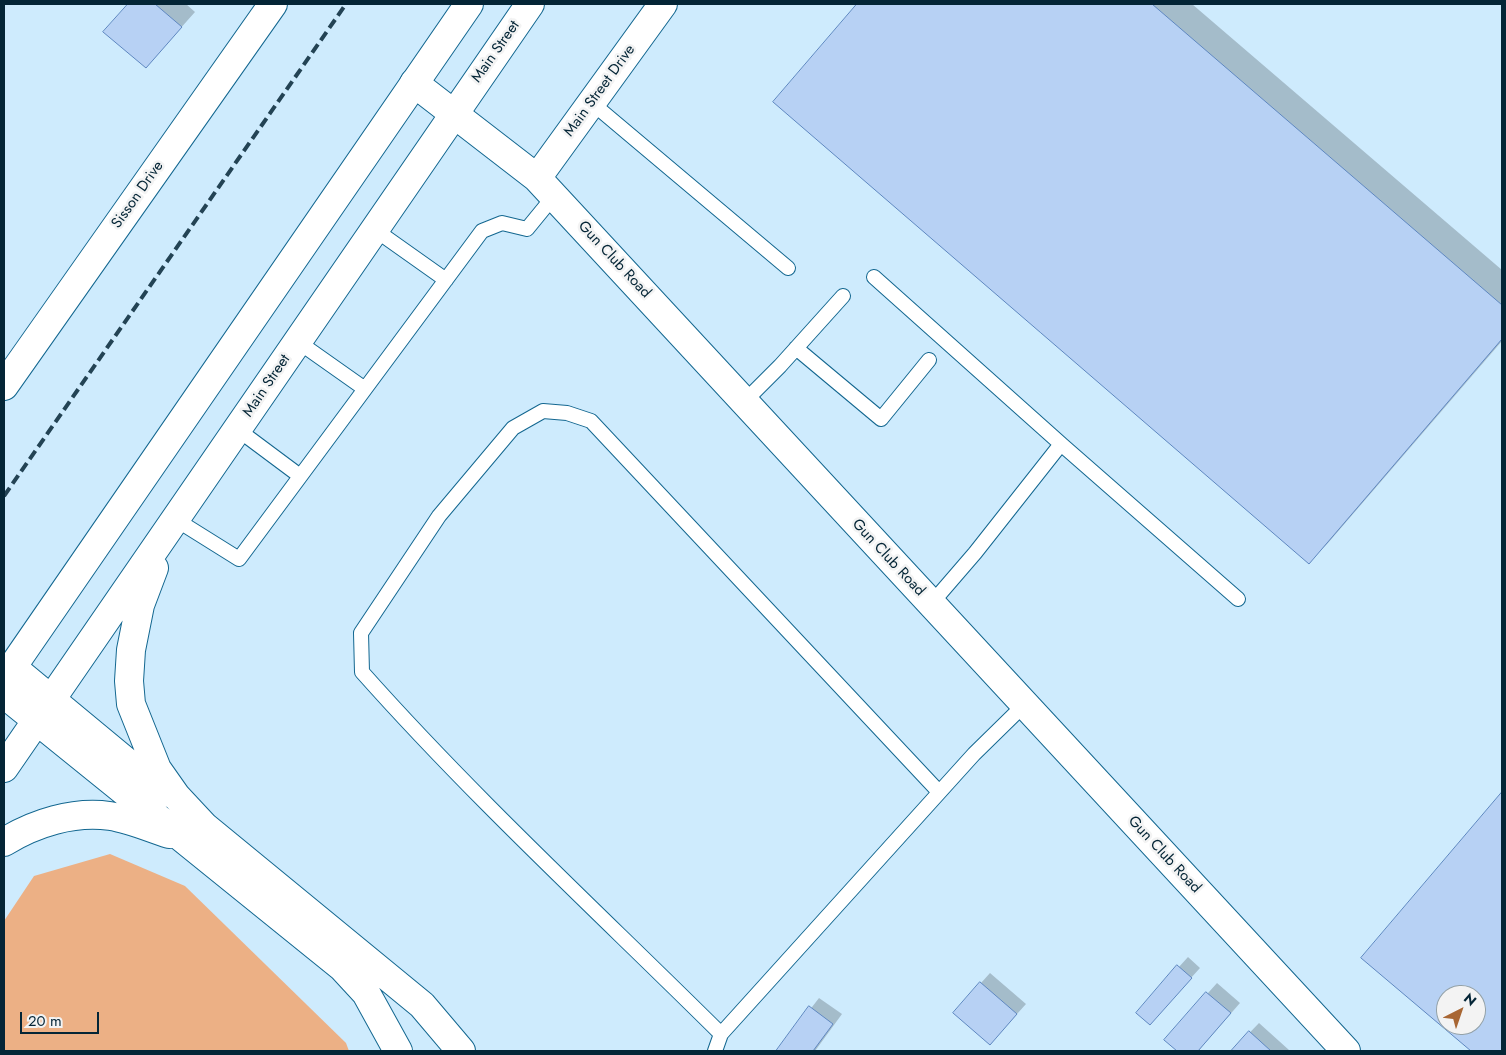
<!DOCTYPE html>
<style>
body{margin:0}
#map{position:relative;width:1506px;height:1055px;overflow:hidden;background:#ceebfd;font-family:Jost,sans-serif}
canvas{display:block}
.frame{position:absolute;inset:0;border:5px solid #042536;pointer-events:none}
.north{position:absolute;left:1436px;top:985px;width:50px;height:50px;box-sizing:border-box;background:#f3f3f3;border:1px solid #93a1a7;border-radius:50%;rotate:41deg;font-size:14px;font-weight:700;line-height:20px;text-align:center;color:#042536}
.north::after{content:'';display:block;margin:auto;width:18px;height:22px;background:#a86633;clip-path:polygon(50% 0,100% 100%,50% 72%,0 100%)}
.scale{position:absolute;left:20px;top:1012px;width:79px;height:22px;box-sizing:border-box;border:2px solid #042536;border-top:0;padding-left:6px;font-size:15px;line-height:18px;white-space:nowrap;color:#042536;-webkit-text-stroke:4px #f3f3f3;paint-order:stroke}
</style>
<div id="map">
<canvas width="1506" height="1055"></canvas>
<div class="frame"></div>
<div class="north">N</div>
<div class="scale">20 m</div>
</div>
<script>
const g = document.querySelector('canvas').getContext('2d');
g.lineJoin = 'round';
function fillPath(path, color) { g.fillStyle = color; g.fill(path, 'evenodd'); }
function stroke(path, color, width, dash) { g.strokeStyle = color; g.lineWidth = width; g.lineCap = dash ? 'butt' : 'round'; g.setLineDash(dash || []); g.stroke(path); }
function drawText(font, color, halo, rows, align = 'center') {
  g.font = font + ' Jost,sans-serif'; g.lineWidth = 5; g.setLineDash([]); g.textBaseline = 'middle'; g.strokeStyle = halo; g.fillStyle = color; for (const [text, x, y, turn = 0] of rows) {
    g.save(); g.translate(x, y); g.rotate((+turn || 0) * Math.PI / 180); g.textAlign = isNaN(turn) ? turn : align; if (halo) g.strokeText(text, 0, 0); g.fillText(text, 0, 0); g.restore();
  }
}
fillPath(new Path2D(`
 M110,854L185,886L346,1043L349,1051H4V921L34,876Z`), '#ecb085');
fillPath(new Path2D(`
 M129,4H186L195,12L146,67L105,32Z
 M859,4H1192L1502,270V341L1328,543L1309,562L774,102Z
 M1502,794V1051H1473L1363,958ZM1446,995H1476V1025H1446Z
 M1188,957L1200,968L1150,1023L1138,1012Z
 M990,973L1026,1004L999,1034L981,983Z
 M1217,983L1240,1003L1198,1051H1179L1166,1040Z
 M819,998L842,1014L815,1051H778Z
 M1259,1023L1289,1050L1287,1051H1232Z`), '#0003');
const building = new Path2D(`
 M128,4H155L182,27L146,68L103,32Z
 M857,4H1152L1502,305V339L1309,564L773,102Z
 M1502,792V1051H1471L1361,958ZM1446,995H1476V1025H1446Z
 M1177,965L1192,978L1150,1025L1136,1013Z
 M980,982L1017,1014L990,1045L953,1013Z
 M1206,992L1231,1013L1198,1051H1177L1164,1040Z
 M809,1006L833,1024L813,1051H776Z
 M1249,1031L1271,1051H1231Z`);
fillPath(building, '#b7d1f4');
stroke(building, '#5e87c0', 1);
const service = new Path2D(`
 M592,103L788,268
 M374,229L446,280
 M874,277L1061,444L975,553L931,604
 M297,341L365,389
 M796,348L881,419L929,360
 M744,402L780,366L843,296
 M237,429L300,476
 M1061,444L1238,599
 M175,519L239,559L482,231L502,223L527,229L554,196
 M721,1034C600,914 474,798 362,672L361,633L439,516L513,428L543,411L567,413L591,421L939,792
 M715,1051L721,1034L974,754L1024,705`);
const minor = new Path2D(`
 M414,83L537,178L1346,1051
 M537,178L663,4
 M4,386L273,4`);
const primary = new Path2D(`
 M154,568L140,605L131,650L129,681L131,704L157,769L176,796L204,826L422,1005L461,1051
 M12,667L164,793
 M4,679L469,4
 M4,694L342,967L366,993L398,1051
 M4,768L530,4
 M4,842C35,823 73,811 110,816C130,819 150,828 169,834`);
stroke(service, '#136790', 16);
stroke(minor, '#136790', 30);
stroke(primary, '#136790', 30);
stroke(service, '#fff', 14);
stroke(minor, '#fff', 28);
stroke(primary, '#fff', 28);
stroke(new Path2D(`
 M4,496L346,4`), '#234354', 4, [10, 5]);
drawText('15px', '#042536', '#f3f3f3', [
 ["Main Street",496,52,-55],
 ["Main Street Drive",600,91,-54],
 ["Sisson Drive",138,195,-55],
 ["Gun Club Road",614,260,47],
 ["Main Street",267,386,-56],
 ["Gun Club Road",888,558,47],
 ["Gun Club Road",1164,855,47]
]);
</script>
